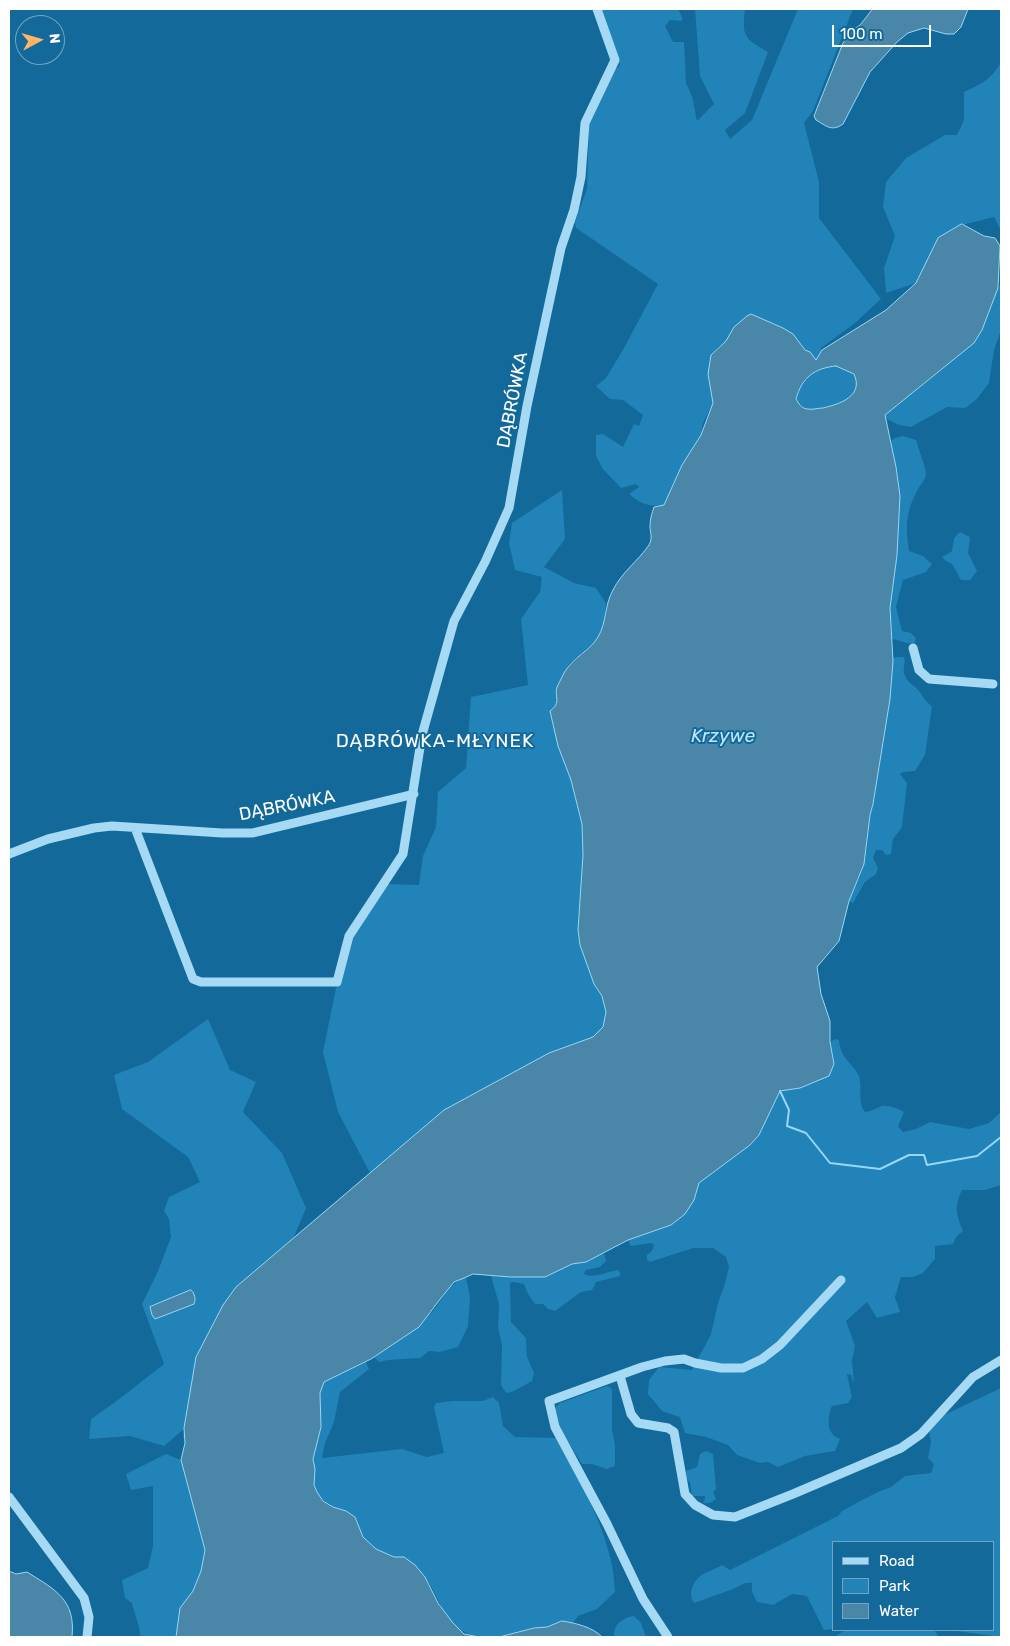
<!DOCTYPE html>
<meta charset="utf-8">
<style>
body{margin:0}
#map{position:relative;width:1010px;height:1646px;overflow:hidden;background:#12699a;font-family:Rubik,sans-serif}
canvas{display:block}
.frame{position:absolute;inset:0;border:10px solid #fff;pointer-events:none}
.legend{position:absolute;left:832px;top:1541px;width:162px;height:90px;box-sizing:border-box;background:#12699a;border:1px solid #71a5c2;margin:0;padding:6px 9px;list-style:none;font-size:15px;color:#fff}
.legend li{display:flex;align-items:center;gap:10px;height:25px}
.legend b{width:25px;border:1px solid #71a5c2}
.north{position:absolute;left:15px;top:15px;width:50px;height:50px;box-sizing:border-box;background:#12699a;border:1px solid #71a5c2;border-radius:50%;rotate:84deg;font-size:14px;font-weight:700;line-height:20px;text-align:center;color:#fff}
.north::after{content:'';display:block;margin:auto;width:18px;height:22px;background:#ffb568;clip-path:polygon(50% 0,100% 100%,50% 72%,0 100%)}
.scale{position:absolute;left:832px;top:25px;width:99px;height:22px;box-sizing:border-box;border:2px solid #fff;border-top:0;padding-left:6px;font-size:15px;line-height:18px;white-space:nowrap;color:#fff;-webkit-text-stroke:4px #12699a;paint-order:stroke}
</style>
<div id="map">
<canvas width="1010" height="1646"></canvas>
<div class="frame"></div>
<ul class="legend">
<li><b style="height:6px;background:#a6d9f3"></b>Road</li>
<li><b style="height:14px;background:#2183b7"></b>Park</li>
<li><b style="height:14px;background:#4a86a8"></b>Water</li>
</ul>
<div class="north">N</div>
<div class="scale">100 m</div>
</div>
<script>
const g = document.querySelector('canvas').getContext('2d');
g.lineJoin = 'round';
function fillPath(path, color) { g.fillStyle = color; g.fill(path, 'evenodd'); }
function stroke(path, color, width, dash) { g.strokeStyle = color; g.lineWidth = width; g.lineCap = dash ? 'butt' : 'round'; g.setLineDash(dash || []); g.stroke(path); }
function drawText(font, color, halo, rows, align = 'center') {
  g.font = font + ' Rubik,sans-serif'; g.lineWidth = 4; g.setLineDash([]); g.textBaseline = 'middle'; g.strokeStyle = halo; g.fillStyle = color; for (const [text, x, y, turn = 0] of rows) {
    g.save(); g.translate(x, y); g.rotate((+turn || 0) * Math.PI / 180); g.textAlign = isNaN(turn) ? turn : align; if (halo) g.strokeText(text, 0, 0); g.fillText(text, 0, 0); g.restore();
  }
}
fillPath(new Path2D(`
 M601,9H678L682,17V21L670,20L665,26L673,42H684L686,83L692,96L697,121L714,104L700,76L695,9H745C742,37 744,38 768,52L745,113L725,130L730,139L752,120L798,9H853L813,111L804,123L819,182V218L881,299L855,323L821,348L822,356C828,360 852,371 855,375C869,397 821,413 807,409C801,408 799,404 796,399L799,388L808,377L744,330L718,347L711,355L713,403L703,423L701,435L682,465L664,505C649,507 641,504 629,494L639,487L636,484L621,488L603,469L596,456V435L603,434L623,447L634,424L639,426L643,415L623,400L610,399L596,386L606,378L624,348L658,284L576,228L575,222L587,189L589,122L612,72L620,65Z
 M1001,62V231L994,217L962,225L938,238L916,283L886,293L884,268L895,236L883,207L886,182L906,158L945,135H957L964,120V92C981,84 991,80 1001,62Z
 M1001,285V330L994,350L989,383L976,400L965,408L947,407L911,427L899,425L885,418V415L945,367L982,330L998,288Z
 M903,436L916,440C918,447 926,468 926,474C925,481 920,485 917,491C905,514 906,526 909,551L923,556L932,564L926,572L903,580L896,607L902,631L911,633L916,638L914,644C906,644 900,640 892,639L890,608L897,555L900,496L896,467L890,442L895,438Z
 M562,490L565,539L544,567L574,583L596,588L606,603L604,622L598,639L569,664L557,688V702L554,708L558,746L571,780L582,824L583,855L578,930L580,945L594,984L602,996L606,1012L605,1021L603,1027L593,1037L549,1053L444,1110L370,1173L338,1112L323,1052L336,988L340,986L355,932L387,884L419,885L423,856L436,827L438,792L466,768L471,697L528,685L521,619L540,592L542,577L515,570L509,543L512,523Z
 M960,532L970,537L968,553L977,571L970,580H961L952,564L946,561L942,557L952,551L954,538Z
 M898,657H904C906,663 903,667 904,673C907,684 914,684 919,691C924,698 925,701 932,706L925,755L915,771L903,772L900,774L907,783L902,827L893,839L891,854L886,855L882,850H876L873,858L878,868L876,874L865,882L853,903L849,901C854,889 861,876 864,864C869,844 867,823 873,804L890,699L893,658Z
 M208,1019L230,1070L256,1082L243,1112L282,1153L306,1208L293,1239L256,1271L183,1439L184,1429L164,1446L130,1436L89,1439L91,1419L118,1400L164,1364L142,1304L158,1271L171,1237L169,1219L164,1211L169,1197L200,1182L188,1157L122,1109L114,1075L148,1062Z
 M836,1039L839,1040C840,1057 851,1062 858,1074C864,1086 856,1100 865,1112C873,1111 876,1108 882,1106C889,1105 899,1109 904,1112L898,1126L903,1132L916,1129L930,1122L969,1129L989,1123L1001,1112V1185L985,1190H962C954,1207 956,1214 963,1231L956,1237L953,1244L935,1246V1259L923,1273L913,1277H901L895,1297L900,1312L877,1318L867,1302L846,1321L855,1346L852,1360L854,1384L851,1375L847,1374L852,1397L848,1403L832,1406C827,1418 826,1434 840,1439L835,1451L805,1456L778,1467L768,1462L760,1463L737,1455L728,1445L706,1437L685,1433L680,1417L662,1411L648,1394L649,1380L659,1367L692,1370L711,1334L718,1303L724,1287L729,1267L726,1257L713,1248H693L650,1262L647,1260V1255L652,1251L654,1245L651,1243L631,1246L628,1240L671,1225L694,1200L699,1183L712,1173L772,1107L780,1091L800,1088L834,1064L830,1042Z
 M604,1253L606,1261L600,1267L586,1270L584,1274C593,1279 607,1272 617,1270L620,1272V1276L596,1282L592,1290L581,1292L555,1311L548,1309L543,1304H535L528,1294L524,1284L514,1282L510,1283L511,1322L526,1338L527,1357L534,1373L532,1381L512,1392L506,1393L501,1385L502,1346L498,1326L499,1304L491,1276L545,1277L572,1264L586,1262Z
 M466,1277L470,1297L468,1326L458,1347L440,1352L429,1351L420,1358L388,1360L379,1362L374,1357C394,1344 415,1330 431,1313C445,1298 445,1286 466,1277Z
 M366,1362L369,1369L340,1392L334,1422L325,1443L322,1458L402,1449L427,1457L444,1453L434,1407L436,1403L452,1401H483L493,1397L499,1403L503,1426L515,1437L557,1438C578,1478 601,1517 611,1561C614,1571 614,1582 615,1592L597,1609L578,1616L573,1623C558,1621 559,1624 547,1627C542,1628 537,1627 532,1628C505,1635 476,1646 453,1624C441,1610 436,1593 426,1578C421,1570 411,1563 404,1557H394L376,1549L363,1537L355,1517L346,1511L333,1507L323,1500L317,1492L314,1485L315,1469L313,1459L321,1427L320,1393L324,1382Z
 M607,1386L610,1387L612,1390V1429L615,1445V1466L607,1469L592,1464H582L559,1427L554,1409L560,1403Z
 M1001,1388V1637L949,1630H994V1542H834V1629L824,1630L807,1596L792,1594L773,1605L757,1602L752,1592V1583C743,1582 741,1586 733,1589C720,1594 707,1598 694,1603C688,1594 692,1584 699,1577C705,1572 716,1569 722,1565L730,1570L838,1516L842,1511L860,1501L878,1492L891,1487L905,1476L931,1473L934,1464L928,1458L931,1442L929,1431L942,1416Z
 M706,1451L713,1454L716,1489L713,1492L716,1499C711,1503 709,1504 703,1503L705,1499V1496H692L690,1483L685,1476L686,1471L697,1467L700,1454Z
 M166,1454L181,1460L214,1523L191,1637H140C141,1627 134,1614 132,1603L125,1598L122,1580L148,1568L153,1546V1486L131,1490L126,1474Z
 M634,1616L641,1623L646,1637H614C613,1625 623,1617 634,1616Z
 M843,1630H934L939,1637H834L844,1631Z`), '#2183b7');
const water = new Path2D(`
 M873,9H968L961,27L954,34H946L924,28L908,33L897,42L870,72L843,124C832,132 826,126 816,120L814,116L843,43L852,31L860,25Z
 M962,224L984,236L995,238L1000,246L998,288L982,330L974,343L885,415L896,467L900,496L897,555L890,608L893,661L890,699L873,804L870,815L864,864L849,901L839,941L817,967L821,994L830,1021V1042L834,1064L829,1076L800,1088L780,1091L759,1135L750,1145L699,1183L694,1200L685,1214L671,1225L628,1240L586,1262L572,1264L545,1277H511L473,1274L464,1278L454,1282L441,1298L419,1327L371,1359L324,1382L320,1393L321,1427L313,1459L315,1469L314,1485L317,1492L323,1501L333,1507L346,1511L355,1517L363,1537L376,1549L394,1557H404L415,1565L425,1577L438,1603L453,1623L464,1634L479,1637H176L180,1608L193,1591L201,1571L205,1550L181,1460L185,1443L184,1428L196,1357L223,1305L236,1287L444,1110L549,1053L593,1037L603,1027L606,1012L602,996L594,984L580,945L578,930L583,855L582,824L571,780L558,746L550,711C562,702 554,697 557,687C559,682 562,678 564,673C573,657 591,650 598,637C607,622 604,606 613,590C622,572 638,561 649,545C653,538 650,533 650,526C650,519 652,513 654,507L664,505L682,465L701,435L713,403L708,374L711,355L726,341L734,327L747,316L751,314L783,328L793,334L805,350L810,352L816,360L822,350L886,310L916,283L938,238ZM836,366L854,374C864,396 840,404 823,408C818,408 812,410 807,409C801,408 799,404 796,399C802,377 815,368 836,366Z
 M191,1290C195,1294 196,1299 194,1304L155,1319L152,1315L150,1307Z
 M9,1571L16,1574L27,1572C54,1589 76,1599 72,1637H9Z
 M562,1621C575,1623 593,1627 602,1637H499L534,1628L547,1627Z`);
fillPath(water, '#4a86a8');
stroke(water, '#98d7f7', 1);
stroke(new Path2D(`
 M780,1091L789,1110L787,1126L806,1133L830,1163L880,1169L909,1155H924L927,1165L977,1156L1001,1137`), '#98d7f7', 2);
stroke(new Path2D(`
 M913,648L919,670L929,679L993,684
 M135,828L193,979L201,982H337L349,936L403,854L422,735L454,621L485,562L509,508L527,406L561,248L574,210L581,177L585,123L615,60L597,9
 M9,854L48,839L94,828L112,826L222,833H252L414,794
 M620,1376L631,1414L638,1423L668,1428L674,1432L685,1494L695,1505L713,1515L735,1517L793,1494L901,1448L921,1434L973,1377L1001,1360
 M9,1497L84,1598L89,1617L87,1637
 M668,1637L643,1599L607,1524L555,1427L549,1401L642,1367L665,1361L684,1359L695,1363L721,1368H743L762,1359L780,1345L841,1280`), '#a6d9f3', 9);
drawText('18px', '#fff', '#12699a', [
 ["DĄBRÓWKA",513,400,-79],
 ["DĄBRÓWKA",287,806,-11]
]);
drawText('italic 19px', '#bee6fb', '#12699a', [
 ["Krzywe",723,737]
]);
g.letterSpacing = '1px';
drawText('19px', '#fff', '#12699a', [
 ["DĄBRÓWKA-MŁYNEK",435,742]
]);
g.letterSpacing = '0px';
</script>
